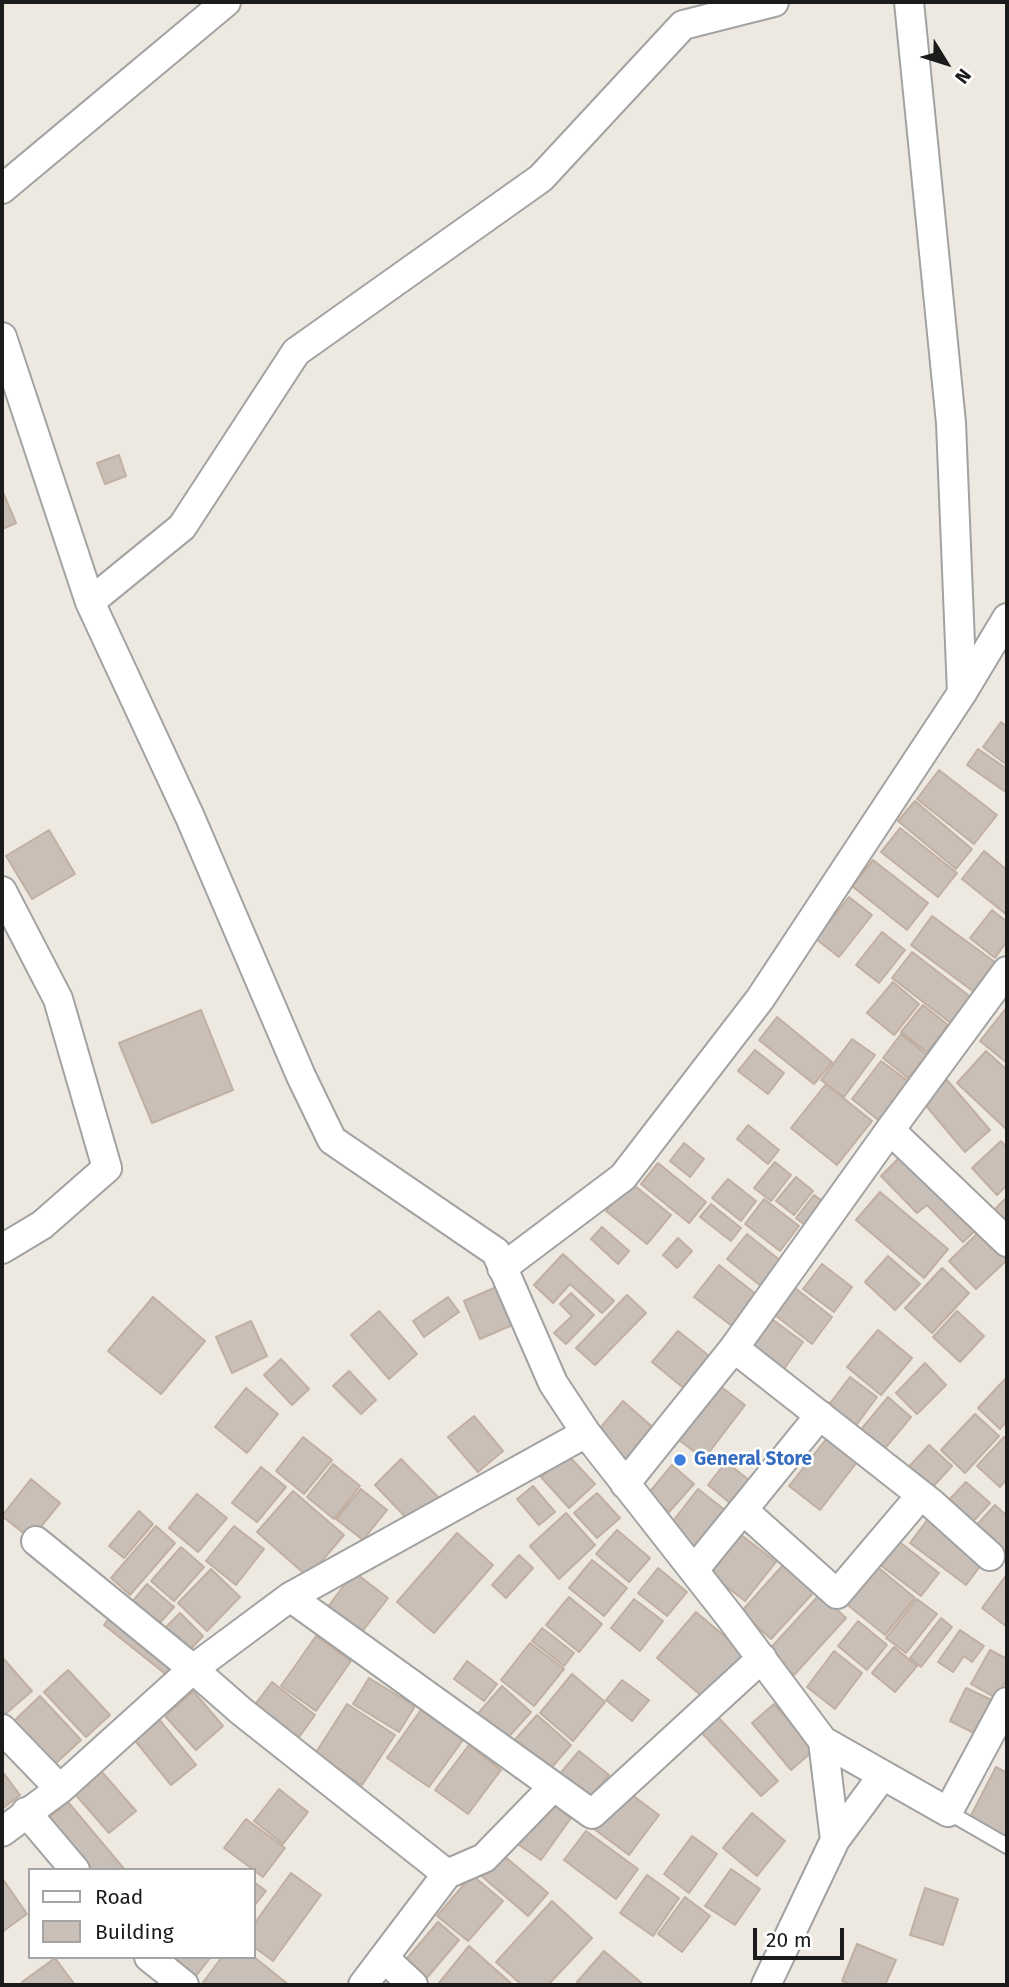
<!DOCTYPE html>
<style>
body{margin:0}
#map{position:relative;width:1009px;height:1987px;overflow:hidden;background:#eee9e0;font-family:"Fira Sans",sans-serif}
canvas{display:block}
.frame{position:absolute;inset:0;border:4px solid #1b1b1b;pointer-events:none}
.legend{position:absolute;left:28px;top:1868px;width:228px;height:91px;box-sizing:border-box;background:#fff;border:2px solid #a4a4a4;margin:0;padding:9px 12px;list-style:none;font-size:21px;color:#1b1b1b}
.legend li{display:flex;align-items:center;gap:14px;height:35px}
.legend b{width:35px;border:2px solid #a4a4a4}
.north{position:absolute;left:911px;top:28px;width:70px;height:70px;-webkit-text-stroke:5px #fff;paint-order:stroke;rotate:128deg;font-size:19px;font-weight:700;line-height:28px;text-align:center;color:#1b1b1b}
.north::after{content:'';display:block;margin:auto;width:24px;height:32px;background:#1b1b1b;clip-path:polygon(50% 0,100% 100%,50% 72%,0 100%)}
.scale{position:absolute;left:753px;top:1928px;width:91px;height:32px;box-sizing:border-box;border:4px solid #1b1b1b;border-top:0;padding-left:9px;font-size:21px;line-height:24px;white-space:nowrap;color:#1b1b1b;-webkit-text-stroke:5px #fff;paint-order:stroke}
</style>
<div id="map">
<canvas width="1009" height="1987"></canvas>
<div class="frame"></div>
<ul class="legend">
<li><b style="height:9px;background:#fff"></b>Road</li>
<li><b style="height:19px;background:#cabfb6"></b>Building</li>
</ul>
<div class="north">N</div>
<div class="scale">20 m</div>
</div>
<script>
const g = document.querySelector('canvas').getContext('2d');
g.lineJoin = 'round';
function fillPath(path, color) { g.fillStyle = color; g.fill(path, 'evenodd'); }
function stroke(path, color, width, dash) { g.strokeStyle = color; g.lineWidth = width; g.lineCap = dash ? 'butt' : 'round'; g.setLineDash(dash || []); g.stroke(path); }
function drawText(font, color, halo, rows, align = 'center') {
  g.font = font + ' "Fira Sans",sans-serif'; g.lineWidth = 5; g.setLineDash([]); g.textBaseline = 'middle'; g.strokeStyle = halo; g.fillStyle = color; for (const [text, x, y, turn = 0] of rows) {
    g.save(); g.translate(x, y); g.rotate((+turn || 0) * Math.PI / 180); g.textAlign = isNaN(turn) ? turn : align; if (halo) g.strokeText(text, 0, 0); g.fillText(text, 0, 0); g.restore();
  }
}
const building = new Path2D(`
 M119,455L126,476L105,484L97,463Z
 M2,490L16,523L2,529Z
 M1001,722L1007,727V765L983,747Z
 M978,749L1007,769V793L967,765Z
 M939,770L997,815L974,844L917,799Z
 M915,801L972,849L956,869L898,821Z
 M900,828L957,873L938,897L881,852Z
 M49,830L75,874L32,899L6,856Z
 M984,851L1007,870V915L962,879Z
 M873,860L928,903L907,930L852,886Z
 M849,897L872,915L839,957L816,939Z
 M992,910L1007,922V941L995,958L970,938Z
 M932,916L996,963L974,992L911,945Z
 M882,932L905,950L879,983L856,965Z
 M912,952L972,998L952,1024L892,978Z
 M893,982L919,1004L894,1035L867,1013Z
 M923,1005L948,1025L927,1052L901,1032Z
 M1007,1007V1063L980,1041Z
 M201,1010L233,1090L152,1123L119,1043Z
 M777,1017L832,1062L814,1084L759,1040Z
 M901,1034L927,1055L908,1078L883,1058Z
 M852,1039L875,1055L844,1097L821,1080Z
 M755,1050L784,1073L768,1094L738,1071Z
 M986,1051L1007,1070V1126L1005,1128L957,1083Z
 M881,1061L912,1084L882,1123L852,1099Z
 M947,1080L990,1130L965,1152L922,1101Z
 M826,1084L872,1121L837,1165L791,1128Z
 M748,1125L779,1150L768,1164L737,1139Z
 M1001,1141L1007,1148V1185L997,1195L972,1168Z
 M684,1143L704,1159L690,1177L670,1161Z
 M905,1152L979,1227L963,1242L927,1205L917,1213L881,1176Z
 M775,1162L791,1175L771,1201L754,1188Z
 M658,1163L706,1202L689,1223L641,1184Z
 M796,1177L813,1191L794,1215L776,1201Z
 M728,1179L756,1201L741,1221L712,1198Z
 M630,1182L671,1215L647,1244L606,1211Z
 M880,1192L948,1249L924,1278L856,1220Z
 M814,1195L828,1205L810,1229L796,1218Z
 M1007,1197V1229L991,1213Z
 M764,1199L799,1226L780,1251L745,1224Z
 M711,1204L741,1228L731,1241L700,1217Z
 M602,1227L629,1251L618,1264L591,1239Z
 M980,1231L1007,1260L976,1289L949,1261Z
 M747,1234L786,1265L766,1290L727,1259Z
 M678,1238L692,1251L677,1268L663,1255Z
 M563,1254L614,1301L602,1313L570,1284L553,1303L534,1285Z
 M888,1256L920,1284L895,1310L865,1282Z
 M822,1264L852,1287L834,1312L803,1289Z
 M719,1265L757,1295L732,1326L694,1297Z
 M942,1268L969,1293L932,1333L905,1308Z
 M501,1285L517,1323L480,1339L464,1301Z
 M795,1288L832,1317L812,1344L775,1315Z
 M571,1293L594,1315L566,1344L554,1333L572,1316L560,1304Z
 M627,1295L646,1313L595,1365L576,1348Z
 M153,1297L205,1341L161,1394L108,1351Z
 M448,1297L459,1312L424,1337L413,1321Z
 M379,1311L417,1354L389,1379L351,1335Z
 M957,1311L984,1336L960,1362L933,1337Z
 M769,1317L803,1342L784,1369L749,1344Z
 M251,1321L267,1356L232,1373L216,1337Z
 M878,1330L912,1358L881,1395L847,1367Z
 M678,1331L713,1359L687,1391L652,1362Z
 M281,1359L309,1389L292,1405L264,1375Z
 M925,1363L946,1385L917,1414L896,1393Z
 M349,1371L376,1400L361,1414L333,1386Z
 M850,1377L877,1397L852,1431L825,1410Z
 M1007,1377V1421L1000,1429L978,1408Z
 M716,1383L745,1405L704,1459L675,1437Z
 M246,1388L278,1414L247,1453L215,1427Z
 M888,1397L911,1417L882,1452L859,1432Z
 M623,1401L657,1431L630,1462L596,1433Z
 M975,1414L999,1436L965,1473L941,1450Z
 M474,1416L503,1451L478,1472L448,1437Z
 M831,1433L861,1457L820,1510L789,1486Z
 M303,1437L332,1460L304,1494L276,1471Z
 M1004,1437L1007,1440V1479L1000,1487L977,1466Z
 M929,1445L952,1466L928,1492L905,1471Z
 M567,1454L595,1484L569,1508L541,1477Z
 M401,1459L439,1498L412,1524L375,1485Z
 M726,1462L754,1484L735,1507L708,1485Z
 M333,1464L360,1486L334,1519L307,1497Z
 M672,1465L694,1484L669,1512L648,1494Z
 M261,1467L286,1487L257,1522L232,1503Z
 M31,1479L60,1503L31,1539L2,1516Z
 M966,1482L990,1503L968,1527L944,1505Z
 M533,1486L555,1512L539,1525L517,1499Z
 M361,1489L387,1510L363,1540L336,1519Z
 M698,1489L730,1514L697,1555L666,1530Z
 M293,1491L344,1535L308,1577L257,1532Z
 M597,1493L620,1518L597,1538L574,1513Z
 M197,1494L227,1518L198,1552L169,1528Z
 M995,1505L1007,1516V1561L973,1529Z
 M139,1511L153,1524L124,1558L109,1546Z
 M566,1513L595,1545L559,1579L530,1546Z
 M931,1515L987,1557L966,1585L910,1543Z
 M156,1526L175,1543L130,1595L111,1578Z
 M234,1526L264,1549L236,1585L206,1561Z
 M617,1530L650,1558L629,1582L596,1554Z
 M457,1533L493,1565L434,1633L397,1602Z
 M740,1534L776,1562L745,1601L709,1573Z
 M897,1540L939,1573L921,1596L879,1564Z
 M181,1547L204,1567L174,1601L151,1581Z
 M519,1555L533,1568L506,1598L492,1585Z
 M592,1560L627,1588L604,1616L569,1588Z
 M874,1564L915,1598L885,1635L844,1602Z
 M783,1565L814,1592L771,1639L741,1612Z
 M658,1568L687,1592L667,1616L638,1593Z
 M211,1569L240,1597L207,1631L178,1603Z
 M354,1572L388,1598L358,1637L324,1612Z
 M1007,1574V1627L982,1608Z
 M147,1584L174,1607L158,1625L132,1602Z
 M820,1594L846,1618L794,1675L768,1651Z
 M569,1597L602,1624L579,1652L546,1625Z
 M634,1599L663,1621L640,1651L611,1628Z
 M917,1599L937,1614L906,1653L886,1638Z
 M115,1610L179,1661L168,1676L104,1625Z
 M696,1612L749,1657L710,1703L657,1658Z
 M180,1613L203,1636L188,1652L164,1629Z
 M941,1618L952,1627L921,1667L910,1658Z
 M858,1621L887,1645L867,1670L838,1646Z
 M542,1628L574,1653L564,1666L532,1641Z
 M960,1630L984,1646L972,1662L964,1656L953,1672L938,1662Z
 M316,1636L351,1661L316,1711L281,1686Z
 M530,1643L564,1669L534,1706L501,1680Z
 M894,1647L917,1666L895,1692L872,1673Z
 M990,1650L1007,1659V1679L996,1698L971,1684Z
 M834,1651L862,1673L835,1709L807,1687Z
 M2,1657L32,1691L3,1716L2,1715Z
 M467,1661L497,1684L484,1701L454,1679Z
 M68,1670L110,1715L86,1737L44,1692Z
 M572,1674L605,1702L573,1741L540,1713Z
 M369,1678L415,1706L399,1732L353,1704Z
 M622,1680L649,1700L632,1721L606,1700Z
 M272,1682L315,1715L292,1747L248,1714Z
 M502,1686L531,1712L504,1742L475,1717Z
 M966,1688L996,1702L980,1736L950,1721Z
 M193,1691L223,1726L196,1750L165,1716Z
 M40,1696L81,1740L54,1765L13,1722Z
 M347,1704L395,1735L362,1785L315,1754Z
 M774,1704L814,1750L791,1770L752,1723Z
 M421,1710L463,1740L429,1787L387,1758Z
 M715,1714L778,1781L761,1796L699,1730Z
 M537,1715L571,1745L546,1774L512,1743Z
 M158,1718L196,1765L171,1785L133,1738Z
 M469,1745L501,1770L468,1814L435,1790Z
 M579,1751L609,1775L587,1801L558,1776Z
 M996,1767L1007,1773V1850L964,1829Z
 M2,1771L20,1795L2,1809Z
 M101,1771L136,1811L109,1833L75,1794Z
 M279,1789L308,1812L283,1844L254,1821Z
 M624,1789L659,1815L629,1855L594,1829Z
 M68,1802L125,1870H86L45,1821Z
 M550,1802L571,1818L541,1860L519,1845Z
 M752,1813L785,1841L757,1876L723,1848Z
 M246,1819L285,1848L263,1877L224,1848Z
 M586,1831L638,1869L616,1899L564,1860Z
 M692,1836L717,1854L689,1893L664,1874Z
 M497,1850L548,1893L528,1916L477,1872Z
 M731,1869L760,1889L735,1925L705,1906Z
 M291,1873L321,1895L273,1961L254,1947V1924Z
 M472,1875L503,1901L468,1941L437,1916Z
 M647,1875L679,1898L653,1936L620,1913Z
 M2,1878L27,1914L2,1932Z
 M254,1882L266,1891L254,1906Z
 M925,1888L958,1899L943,1945L910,1935Z
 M685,1897L710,1916L682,1952L658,1934Z
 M552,1901L592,1938L548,1985H522L496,1962Z
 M438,1922L459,1940L425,1980L404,1962Z
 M857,1944L896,1960L885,1985H851L842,1981Z
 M469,1946L513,1985H442L439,1983Z
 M604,1951L644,1985H580L577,1982Z
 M163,1957H211L192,1981Z
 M222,1957H254L289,1985H201Z
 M55,1958L75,1985H25L22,1982Z`);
fillPath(building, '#cabfb6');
stroke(building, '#c1afa1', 2);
const service = new Path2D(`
 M948,1812L1007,1846`);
const minor = new Path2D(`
 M909,2L951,423L962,693
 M2,189L226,2
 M2,337L90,602L190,817L301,1076L332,1140L496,1252L553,1383L586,1433L731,1618L823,1741L835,1840L766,1985
 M90,602L182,527L296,352L541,178L683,25L774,2
 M2,891L58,999L107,1168L42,1225L2,1249
 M890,1130L1007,1242
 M502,1268L623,1177L760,999L962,693L1007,618
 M734,1348L930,1502L990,1556
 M625,1484L734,1348L890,1130L1007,971
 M743,1510L837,1594L921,1495
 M36,1541L193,1669L241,1711L447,1874
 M694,1570L820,1415
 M290,1597L592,1814L762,1658
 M2,1729L60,1789
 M823,1741L948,1812L1007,1702
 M26,1812L75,1870
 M2,1832L60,1789L193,1669L290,1597L586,1433
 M835,1840L883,1775
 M149,1957L184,1985
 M384,1958L413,1985
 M363,1985L447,1874L484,1858L553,1787`);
stroke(service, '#a2a2a2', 18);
stroke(minor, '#a2a2a2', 32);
stroke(service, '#fff', 14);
stroke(minor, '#fff', 28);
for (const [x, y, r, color] of [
 [680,1460,7,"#3f7fe0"]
]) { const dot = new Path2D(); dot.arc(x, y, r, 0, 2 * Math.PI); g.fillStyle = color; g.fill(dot); stroke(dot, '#fff', 2.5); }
drawText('bold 19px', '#366cbe', '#fff', [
 ["General Store",694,1460]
], 'left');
</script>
